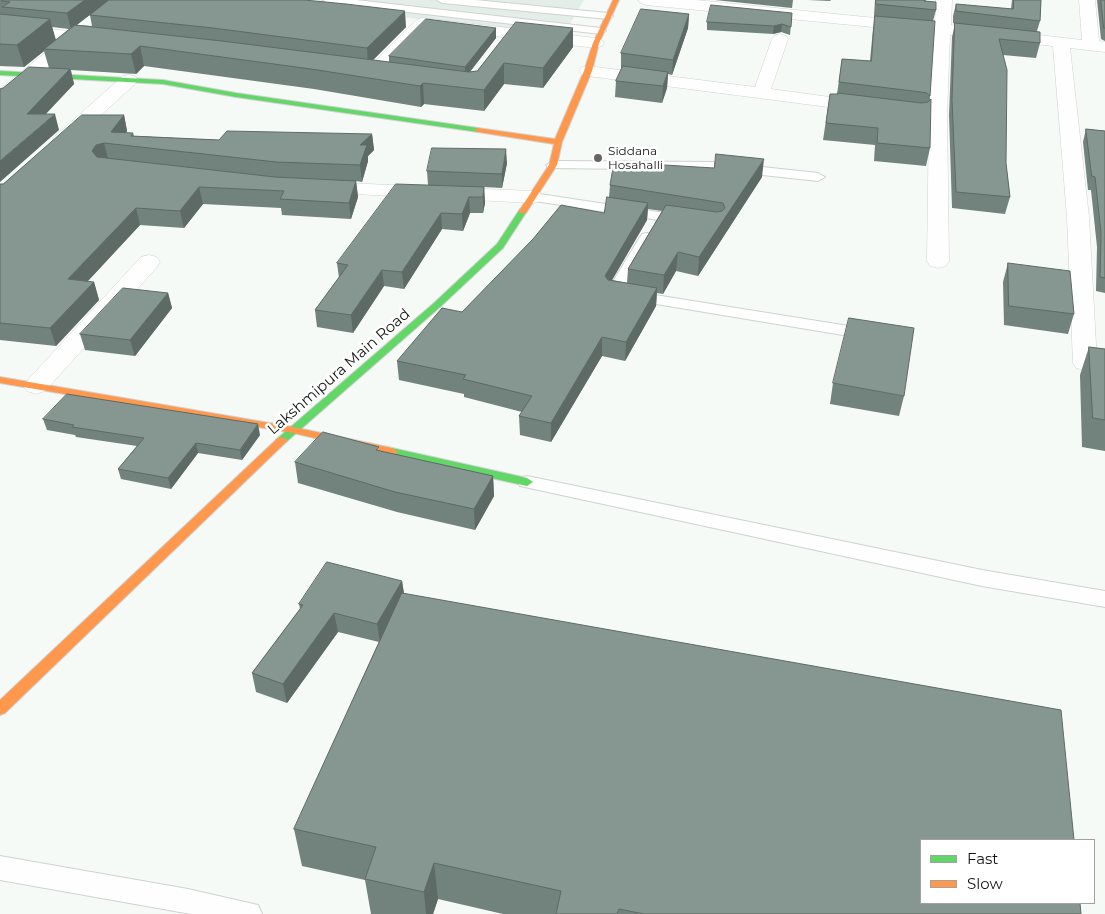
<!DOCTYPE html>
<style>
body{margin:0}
#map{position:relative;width:1105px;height:914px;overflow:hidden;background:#f5faf7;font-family:Montserrat,sans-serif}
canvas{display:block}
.legend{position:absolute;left:920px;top:839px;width:175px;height:65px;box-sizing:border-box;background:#fff;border:1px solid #a1a2a1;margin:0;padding:6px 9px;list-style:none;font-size:15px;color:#141615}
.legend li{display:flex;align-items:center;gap:10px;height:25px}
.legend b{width:25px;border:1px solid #a1a2a1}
</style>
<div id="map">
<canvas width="1105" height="914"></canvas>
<ul class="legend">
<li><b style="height:6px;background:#63d668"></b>Fast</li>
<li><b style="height:6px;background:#ff974d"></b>Slow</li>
</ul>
</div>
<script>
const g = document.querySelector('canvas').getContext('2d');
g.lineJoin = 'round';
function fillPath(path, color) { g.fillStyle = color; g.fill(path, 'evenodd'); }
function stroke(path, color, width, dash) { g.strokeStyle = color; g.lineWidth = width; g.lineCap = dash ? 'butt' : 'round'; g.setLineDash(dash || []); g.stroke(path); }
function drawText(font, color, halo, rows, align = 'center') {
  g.font = font + ' Montserrat,sans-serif'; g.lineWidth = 5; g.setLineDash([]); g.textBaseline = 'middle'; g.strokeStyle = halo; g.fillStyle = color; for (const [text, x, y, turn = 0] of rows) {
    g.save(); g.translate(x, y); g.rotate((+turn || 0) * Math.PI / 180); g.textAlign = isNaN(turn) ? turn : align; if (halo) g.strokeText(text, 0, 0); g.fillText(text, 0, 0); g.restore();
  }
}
fillPath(new Path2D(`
 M258,0H584L563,36Z`), '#e4eee9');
const lane = new Path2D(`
 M323,0H356L601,28L606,31L601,34L328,3Z
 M437,0H475L608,13L613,16L608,19L442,3Z
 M553,161L716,162L818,173L825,177L818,181L716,170L548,168L546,165Z
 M533,193L685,216L690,217L692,220L690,223L685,224L528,200L526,197L528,194Z
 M647,233L652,234L654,237L624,290L855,327L861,329L863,332L861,335L855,337L608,296L606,293L640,237L642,234Z
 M527,476L982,570L1105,591V607L982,586L520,486L517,482L520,478Z
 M0,856L188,889L258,905L262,914H191L0,880Z`);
const street = new Path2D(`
 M638,0H696L935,24L936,0H952L951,25L1082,40L1079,0H1095L1099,41L1105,42V52L1070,48L1089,217L1097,363L1094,368L1085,370L1076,368L1073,363L1067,217L1053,46L950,35L947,115L949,261L946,266L938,268L930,266L927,261L929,115L934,33L646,5L641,3Z
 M422,18L596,38L602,40L604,43L602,46L596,48L426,28L378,78L372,79L366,78L363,74L366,70L416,20Z
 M0,24L99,34L105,36L107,39L105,42L99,44L79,42L6,102L0,103V89L61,40L0,34Z
 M780,34L786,36L788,39L771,89L867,102L873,103L876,107L873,111L867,112L588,76L582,75L579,71L582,67L588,66L755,87L772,39L774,36Z
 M129,75L135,76L138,80L135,84L69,144L62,146L55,144L52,140L55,136L123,76Z
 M320,182L533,191L540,193L543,197L540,201L533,203L313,192L310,188L313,184Z
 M149,255L157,257L160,262L157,267L45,391L36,394L27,391L23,386L27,381L141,257Z`);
const fast = new Path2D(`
 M0,71L163,80L236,93L478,128L482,130L478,132L236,97L163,84L0,75Z
 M523,208L527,211L503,248L440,307L286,442H278L276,440L278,438L434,303L497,244L520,209Z
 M392,448L527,478L533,482L527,486L388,455L386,452L388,449Z`);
const slow = new Path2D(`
 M613,0H619L599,43L592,71L562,142L557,165L526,213H520L519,211L549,165L554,144L478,132L474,130L478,128L555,139L584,71L593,43Z
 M0,377L293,427L392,448L398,452L392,456L293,433L0,383Z
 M282,437L288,440L286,442L5,713L0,715V700L278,438Z`);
stroke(lane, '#cfd2d0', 2);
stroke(street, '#cfd2d0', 1);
stroke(fast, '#cfd2d0', 2);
stroke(slow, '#cfd2d0', 2);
fillPath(lane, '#fefefe');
fillPath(street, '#fefefe');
fillPath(fast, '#63d668');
fillPath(slow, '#ff974d');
fillPath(new Path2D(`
 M0,0H304L406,27L373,60L389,62V56L496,28V38L470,72L477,71L573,28V47L543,88L504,84L484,111L424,104L421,107L314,89L144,66L136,74L71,70L74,84L46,114L59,130L3,88L49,68L44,51L24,67L0,66ZM105,3L90,15L92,26L77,25ZM52,27L69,29L56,40Z
 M715,0H793L792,8Z
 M808,0H831L830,1Z
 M875,0H926V1L936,10L933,21L930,96V148L926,166L874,161L875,145L823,140L830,94H837L842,59L870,61L873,29L875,16H874Z
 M1012,0H1041L1040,21L1037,31L1040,43L1036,58L1003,55L1006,163L1010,197L1005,214L952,208L949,115L952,37L955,24L953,23V16L956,4L1011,9Z
 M1097,0H1105V41L1101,39Z
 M792,13L790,35L781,32L773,34L707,30V22Z
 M689,14L688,28L672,75L668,74L667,88L662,103L615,97L616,81L622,68H621V53Z
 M124,115L127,131L126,133H133L134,136L219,140L372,134L374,150L368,156V161L362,182L356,181L358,197L351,219L282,215L281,208L203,204L184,228L140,225L87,282H94L99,300L56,346L0,340V184H3Z
 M1086,129L1105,131V293L1096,291L1097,247L1091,190H1088L1083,142Z
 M507,163L502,188L484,187L485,203L483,213H470L463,231L442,229L404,289L384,286L353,333L317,327L315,310L339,278L337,263L428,185L427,171Z
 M762,177L698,276L676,271L663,294L657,293L656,306L625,361L602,356L551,442L520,435L519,416L522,412L464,397V394L399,380L397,361L462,312L604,213L609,197L610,185ZM648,209L662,211L628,269L627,283L612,280L647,220Z
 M1008,263L1074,314L1068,334L1004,325L1003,282Z
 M168,293L172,308L135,356L85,350L80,334Z
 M1089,347L1105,349V451L1082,447L1080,375Z
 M833,383L904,396L899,416L830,404Z
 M43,419L260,435L242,460L198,453L171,489L121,479L118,469L137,446L76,437L75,435L47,430Z
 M379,451L493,476L494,496L475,530L397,512L298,483L295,462Z
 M402,581L404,594L1081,914H503L438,899L433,914H371L365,880L302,866L294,829L379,642L338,632L287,703L256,692L252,673L300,609L299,604Z`), '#72827c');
fillPath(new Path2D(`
 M85,0H111L107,2L71,29L67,13Z
 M405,11L406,27L368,65L367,48Z
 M689,14L688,28L672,75L673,60Z
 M50,19L56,41L44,49V51L24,67L17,45Z
 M782,24L781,32L773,34L774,26Z
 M496,28V38L465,78V67Z
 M573,28V47L543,88V68Z
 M140,46L144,66L136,74L131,54Z
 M504,63V84L484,111V90Z
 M70,69L74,84L31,129L27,114Z
 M668,72L667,88L662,103L663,86Z
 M423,83L424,104L421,107L420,86Z
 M55,114L59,130L0,182V161Z
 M124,115L127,131L118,145L111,132Z
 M372,134L374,150L368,156V161L362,182L360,165V145Z
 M104,143L108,159L96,167L92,151L96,145Z
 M506,149L507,163L502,188V174Z
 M764,159L762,177L698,276L699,257Z
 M356,181L358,197L351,219L349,203Z
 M199,187L203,204L184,228L180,211Z
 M484,187L485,203L483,213V197Z
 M469,197L470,213L463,231L462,214Z
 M648,203L647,220L604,294L605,276Z
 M136,208L140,225L73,297L68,279Z
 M441,213L442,229L404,289L402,272Z
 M678,252L676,271L663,294L664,275Z
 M382,270L384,286L353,333L351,315Z
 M94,282L99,300L56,346L50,328Z
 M657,288L656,306L625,361L626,342Z
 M168,293L172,308L135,356L130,340Z
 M602,337V356L551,442V423Z
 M258,424L260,435L242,460L240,450Z
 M196,443L198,453L171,489L168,478Z
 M493,476L494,496L475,530L474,509Z
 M402,581L405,600L380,642L377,624Z
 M334,613L338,632L287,703L283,684Z
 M434,863L438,899L433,914H426L424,892Z`), '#5d6a65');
const building = new Path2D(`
 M4,0H85L67,13L2,7L10,2L2,1Z
 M109,0H304L346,4L405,11L367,48L213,28L90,15Z
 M876,0H924V1L936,2V10L876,4Z
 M1014,0H1041L1040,21L956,11V4L1013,9Z
 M1101,0H1105V28H1104Z
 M711,5L792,13L791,27L782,24L774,26L707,22Z
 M641,9L689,14L673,60L621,53Z
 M0,14L50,19L17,45L0,44Z
 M875,16L935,21L930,96L927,93L921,92L839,82L842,59L871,61Z
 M426,19L496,28L465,67L389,56Z
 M516,22L573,28L543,68L504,63L484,90L423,83L420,86L311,69L140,46L131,54L44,49L75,25L222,41L469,72L477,71Z
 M955,23L1040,32V43L999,39L1007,70L1006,163L1010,197L956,192L952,100Z
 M623,66L668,72L663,86L616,81Z
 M29,67L70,69L27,114H55L0,161V89L3,88Z
 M838,93L921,103L928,102L931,99L930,148L877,143L878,128L826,123L830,94H838Z
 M82,115H124L111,132L133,133L131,136L219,140L227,131L372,134L360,145H367L360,165L276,162L104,143L96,145L92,151L97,157L275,177L356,181L349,203L280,199L284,191L199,187L180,211L136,208L68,279L94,282L50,328L0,323V184H3Z
 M1086,129L1105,131V278L1100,277L1101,233L1095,177L1092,176Z
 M432,148L506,149L502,174L427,171Z
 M716,154L764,159L699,257L678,252L664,275L628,269L666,205L717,212L722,211L725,208L723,203L610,185L614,162L714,168Z
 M396,184L484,187L483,197H469L462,214L441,213L402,272L382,270L351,315L315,310L348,265L337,263Z
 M607,197L648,203L605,276L608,280L657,288L626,342L602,337L551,423L519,416L532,396L463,379L466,375L397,361L442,308L462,312L533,239L561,205L604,213Z
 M1008,263L1070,271L1074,314L1009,306Z
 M123,288L168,293L130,340L80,334Z
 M849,318L914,328L904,396L833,383Z
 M1089,347L1105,349V420L1093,418Z
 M67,394L258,424L240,450L196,443L168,478L118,469L144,438L72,427L74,425L43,419Z
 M323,432L379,447L376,450L493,476L474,509L395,492L295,462Z
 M327,562L402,581L377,624L334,613L283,684L252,673L303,605L299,604Z
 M402,593L1061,710L1074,840H921V903H1080L1081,914H644L619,909L617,914H556L561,891L434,863L424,892L365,879L376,847L294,829Z`);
fillPath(building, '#859790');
stroke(building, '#5d6a65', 1);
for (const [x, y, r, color] of [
 [598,158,5,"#636664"]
]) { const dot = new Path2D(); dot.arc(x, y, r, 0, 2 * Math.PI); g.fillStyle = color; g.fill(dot); stroke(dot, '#fff', 2); }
drawText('12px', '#141615', '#fff', [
 ["Siddana",608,151],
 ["Hosahalli",608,165]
], 'left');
drawText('15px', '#141615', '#fff', [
 ["Lakshmipura Main Road",339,372,-41]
]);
</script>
